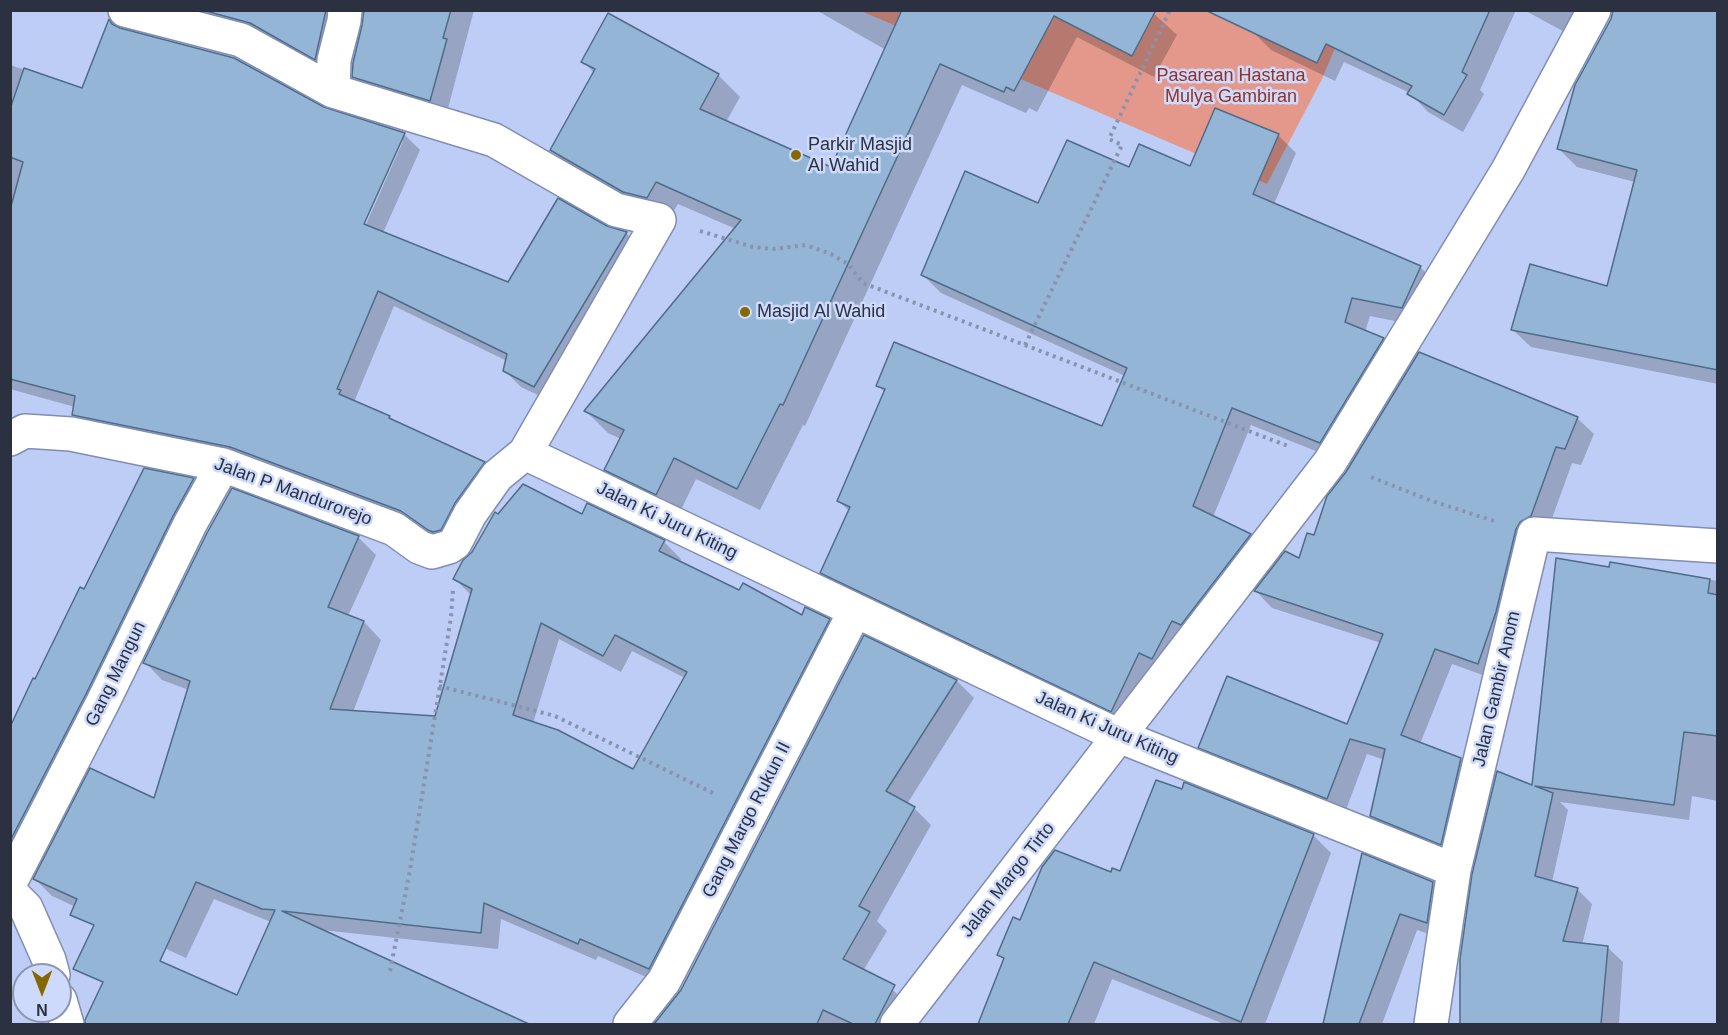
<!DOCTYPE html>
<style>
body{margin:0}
#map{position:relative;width:1728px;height:1035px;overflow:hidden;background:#becdf5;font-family:Helvetica,sans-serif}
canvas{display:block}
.frame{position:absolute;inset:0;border:12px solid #2b3140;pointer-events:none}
.north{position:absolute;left:12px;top:963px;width:60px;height:60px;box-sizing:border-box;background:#cedafb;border:2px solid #8d96b0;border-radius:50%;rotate:180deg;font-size:16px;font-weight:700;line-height:24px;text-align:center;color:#2b3140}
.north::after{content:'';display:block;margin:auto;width:21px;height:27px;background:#866803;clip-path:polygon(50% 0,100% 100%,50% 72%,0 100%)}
</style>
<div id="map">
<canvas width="1728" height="1035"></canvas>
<div class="frame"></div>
<div class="north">N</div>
</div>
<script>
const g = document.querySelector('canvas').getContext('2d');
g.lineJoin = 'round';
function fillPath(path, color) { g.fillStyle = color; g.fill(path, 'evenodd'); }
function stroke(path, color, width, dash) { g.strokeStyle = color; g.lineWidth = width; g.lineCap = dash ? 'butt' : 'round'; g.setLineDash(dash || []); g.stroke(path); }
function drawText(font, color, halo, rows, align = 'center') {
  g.font = font + ' Helvetica,sans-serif'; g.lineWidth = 5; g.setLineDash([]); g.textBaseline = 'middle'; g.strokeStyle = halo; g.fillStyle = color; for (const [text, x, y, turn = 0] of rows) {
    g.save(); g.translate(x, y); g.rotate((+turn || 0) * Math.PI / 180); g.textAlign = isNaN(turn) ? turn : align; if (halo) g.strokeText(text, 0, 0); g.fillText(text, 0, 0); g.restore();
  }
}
fillPath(new Path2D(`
 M861,11H1351L1321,81L1267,184Z`), '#e4988c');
fillPath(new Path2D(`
 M164,10H340L330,73Z
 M368,10H474L446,116L370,93L354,77Z
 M816,10H1150L1177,35L1154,77L1077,37L1037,112L1029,108L1026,113L962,85L805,426L803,425L760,510L696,479L678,516L628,492L606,470L621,439L608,433L586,411L736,229L678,204L669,219L574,172L552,150L594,73L583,61L718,75L740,97L726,122L832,168L886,50Z
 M1263,10H1516L1480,90L1484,94L1463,132L1428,112L1410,93L1344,62L1335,81L1271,50L1253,32Z
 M1524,10H1607L1583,42Z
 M1718,10V384L1531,347L1512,329L1608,288L1635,182L1577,167L1559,149L1612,19Z
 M115,27L323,109L404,134L420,150L383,233L509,284L606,228L626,233L642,249L551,401L521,387L505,371L507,361L394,306L354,402L484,463L500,479L457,546L90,431L74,415L75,407L10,389V65L83,89ZM399,141H403L363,231L360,230Z
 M1278,135L1296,153L1274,204L1420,267L1439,286L1420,326L1370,316L1365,332L1383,339L1401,357L1338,460L1251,425L1213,517L1250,535L1268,553L1130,729L840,591L822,573L849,511L838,500L885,393L878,385L1103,428L1125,376L941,293L923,275L1039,205L1130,169L1191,168Z
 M1577,418L1594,434L1581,465L1572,463L1494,679L1452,664L1420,744L1461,759L1477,776L1457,860L1389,832L1372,816L1385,760L1367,754L1344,815L1217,764L1200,747L1348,726L1381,643L1272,608L1256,591L1300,560L1315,537Z
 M145,470L193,480L210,496L10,874V730L85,591Z
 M583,516L664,542L681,559L679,563L740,592L802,617L829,620L846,638L667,986L598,956L596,960L501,919L498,949L322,930L525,1024H86L87,1021L237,997L271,922L214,899L186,958L52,896L35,879L154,801L189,690L162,680L145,662L358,537L376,555L348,616L364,622L381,640L353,712L436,717L471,595L455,579ZM559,639L621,672L632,651L685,678L633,771L533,723Z
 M1611,564L1718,581V665L1610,569Z
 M864,637L957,681L974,698L907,804L914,808L931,825L877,921L887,931L863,971L884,981L902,999L889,1024H655L682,991Z
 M1543,694L1718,723V801L1692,796L1689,820L1560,802L1568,810L1552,882L1577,889L1592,904L1582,945L1607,947L1623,962L1619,1024H1483L1486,857L1533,787Z
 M1313,835L1331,853L1265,1024H1224L1112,979L1094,1024H980L1005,960L999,954L1021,922L1112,873H1121Z
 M1363,855L1432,883L1449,900L1444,939L1417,930L1382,1024H1324Z`), '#0003');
const building = new Path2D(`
 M202,10H326L315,60L250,23Z
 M364,10H451L443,38L447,39L430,101L352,77L353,63L362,25Z
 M902,10H1156L1132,56L1054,16L1014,91L1006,87L1004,92L940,64L783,405L780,404L737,489L674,458L656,495L604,470L624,430L584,411L741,220L656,182L647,198L623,192L550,150L595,69L581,62L608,13L719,74L700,109L831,167Z
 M1205,10H1490L1462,72L1467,75L1444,115L1407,94L1412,86L1326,44L1317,63Z
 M1613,10H1718V370L1511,330L1530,264L1607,286L1637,170L1557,149L1575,85L1611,19Z
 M109,19L112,24L120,28L234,58L324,107L405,133L364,224L508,282L558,198L607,226L627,232L534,387L503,371L507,354L378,291L337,389L341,390L339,394L390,416L389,418L485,462L455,503L441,530L433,532L428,530L401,511L230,447L72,415L75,396L10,379V210L23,162L10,157V109L24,68L82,88Z
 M1215,108L1279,134L1253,194L1421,266L1402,308L1352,298L1345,322L1384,338L1320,443L1232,408L1193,506L1251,534L1181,625L1172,621L1152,659L1139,653L1111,712L820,573L850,507L837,501L885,389L876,386L894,342L1102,426L1127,368L921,275L965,171L1038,203L1067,140L1129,167L1139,144L1190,166Z
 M1419,352L1578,417L1565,449L1556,447L1531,516L1520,522L1516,529L1496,612L1478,664L1435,649L1401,735L1461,758L1441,845L1370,816L1385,749L1350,739L1327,799L1198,748L1227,676L1347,724L1383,634L1254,591L1285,551L1299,558L1307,533L1314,535L1327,496L1346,472Z
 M144,468L194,478L173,516L86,694L10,841V727L33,678L35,679L80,587L84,589Z
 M523,484L582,514L587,503L665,540L659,551L739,590L743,583L802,615L805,607L830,619L649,969L580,939L578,944L484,903L481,933L282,911L529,1024H85V1020L103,982L73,969L94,925L70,915L77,899L33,879L90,768L154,798L190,681L143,663L207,533L232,488L359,536L328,607L364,621L330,709L435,716L472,589L453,579L463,560L472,552L495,512L498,514ZM541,623L603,656L615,635L687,672L633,769L558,730L513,715ZM196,882L262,909L275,910L237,995L160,961Z
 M1556,558L1609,567L1610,562L1710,579L1708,593L1718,595V736L1684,732L1674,805L1535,786L1553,793L1535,876L1578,888L1563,941L1608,946L1601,1024H1460V959L1472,874L1497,771L1532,785Z
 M864,635L957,680L886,791L915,807L859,906L870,912L843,959L895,985L875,1024H853L823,1010L817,1024H654L681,990Z
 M1156,780L1182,789L1184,782L1314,834L1241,1022L1094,962L1068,1024H978L1004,958L997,955L1013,917L1020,920L1042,867L1055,850L1111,872L1112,868L1120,871Z
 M1362,853L1433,882L1427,923L1400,914L1359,1024H1323Z`);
fillPath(building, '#95b5d6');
stroke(building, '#4e6c89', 1.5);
const minor = new Path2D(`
 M125,10L241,40L333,91
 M10,439L25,431L71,434L223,465L394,529L419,547L432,552L449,547L455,543L470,514L497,476L525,453L659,220L616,210L494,140L333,91L334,60L344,21L345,10
 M525,453L1119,736L1454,870
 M10,883L103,702L190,524L223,465
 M10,892L26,908L49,960L53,975
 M60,1000L67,1024
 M630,1024L664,981L855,611
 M897,1024L1330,462L1508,170L1594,10
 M1431,1024L1454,870L1534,534L1718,546`);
stroke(minor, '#818eb4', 36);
stroke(new Path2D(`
 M700,231L753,247L773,249L806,245L831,254L848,264L863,283L1288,446
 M1025,345L1122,145L1109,139L1170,10
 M1371,477L1429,500L1494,521
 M439,686L555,716L713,793
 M390,971L410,870L451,617L453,590`), '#8793b1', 4, [3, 4.5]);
stroke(minor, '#fff', 33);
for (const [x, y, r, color] of [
 [796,155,6,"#866803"],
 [745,312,6,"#866803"]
]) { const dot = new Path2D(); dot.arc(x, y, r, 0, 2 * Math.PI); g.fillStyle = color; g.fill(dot); stroke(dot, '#cedafb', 2); }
drawText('18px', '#933127', '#cedafb', [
 ["Pasarean Hastana",1231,76],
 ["Mulya Gambiran",1231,97]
]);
drawText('18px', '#2b3140', '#cedafb', [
 ["Parkir Masjid",808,145],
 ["Al Wahid",808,166],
 ["Masjid Al Wahid",757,312]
], 'left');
drawText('18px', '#2b3140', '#cedafb', [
 ["Jalan P Mandurorejo",293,492,20],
 ["Jalan Ki Juru Kiting",667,521,26],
 ["Gang Mangun",116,674,-64],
 ["Jalan Gambir Anom",1497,689,-77],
 ["Jalan Ki Juru Kiting",1107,728,24],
 ["Gang Margo Rukun II",747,820,-63],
 ["Jalan Margo Tirto",1008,880,-52]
]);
</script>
